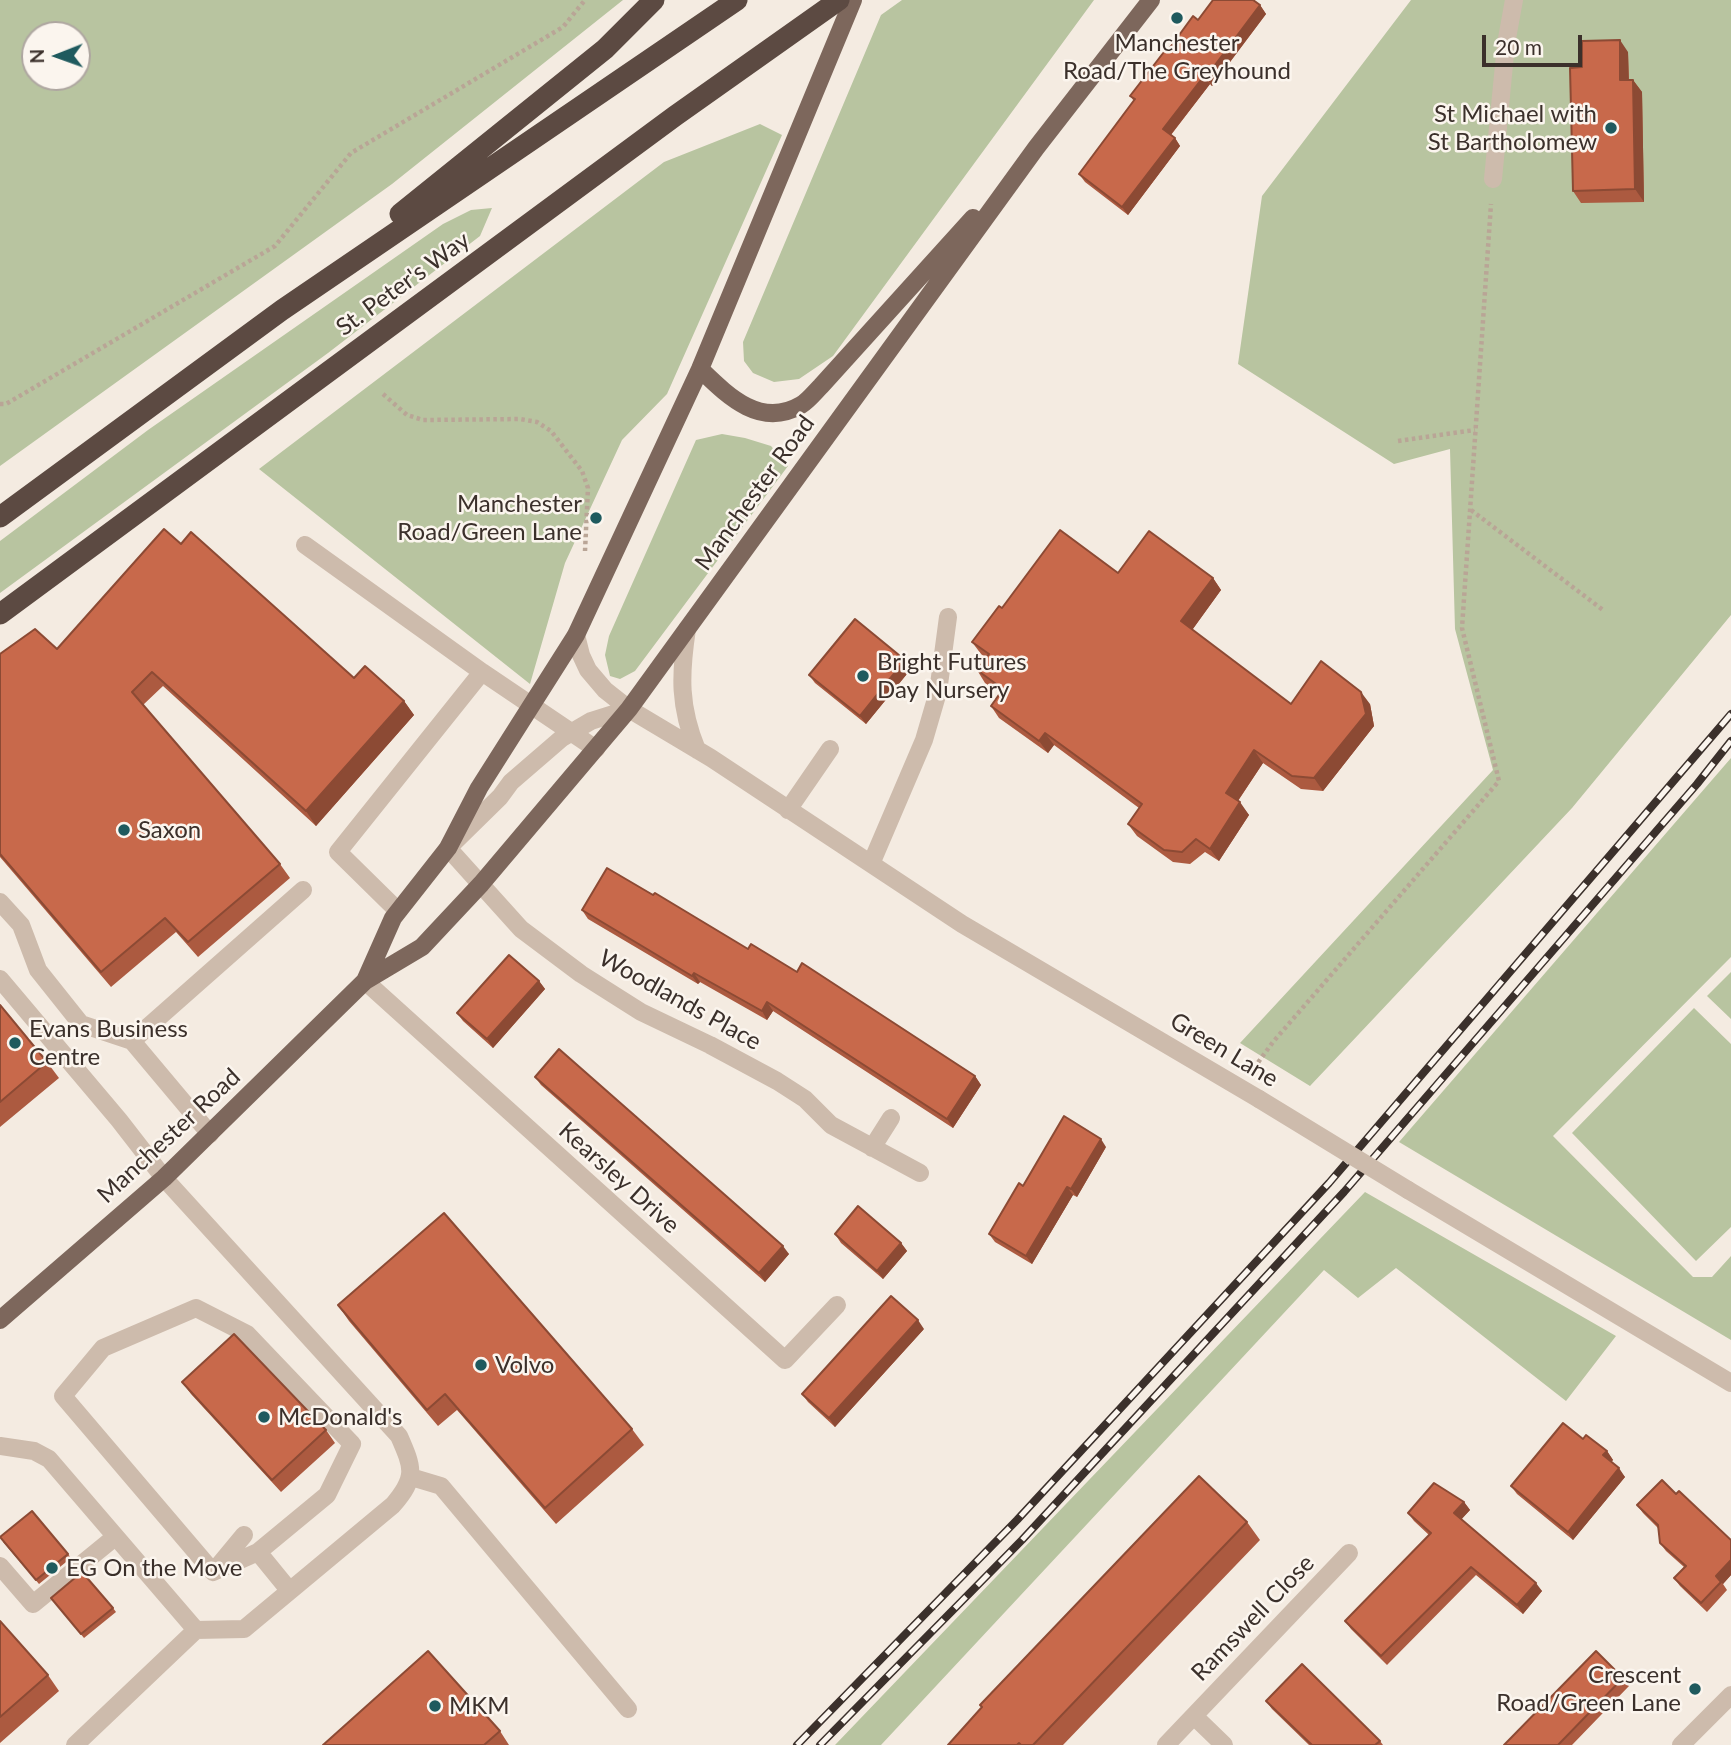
<!DOCTYPE html>
<style>
body{margin:0}
#map{position:relative;width:1731px;height:1745px;overflow:hidden;background:#f4ebe1;font-family:Lato,sans-serif}
canvas{display:block}
.north{position:absolute;left:21px;top:21px;width:70px;height:70px;box-sizing:border-box;background:#fbf5ee;border:2px solid #aea6a0;border-radius:50%;rotate:269deg;font-size:19px;font-weight:700;line-height:28px;text-align:center;color:#3b302b}
.north::after{content:'';display:block;margin:auto;width:24px;height:32px;background:#1f5a5e;clip-path:polygon(50% 0,100% 100%,50% 72%,0 100%)}
.scale{position:absolute;left:1482px;top:35px;width:100px;height:32px;box-sizing:border-box;border:4px solid #3b302b;border-top:0;padding-left:9px;font-size:21px;line-height:24px;white-space:nowrap;color:#3b302b;-webkit-text-stroke:5px #fbf5ee;paint-order:stroke}
</style>
<div id="map">
<canvas width="1731" height="1745"></canvas>
<div class="north">N</div>
<div class="scale">20 m</div>
</div>
<script>
const g = document.querySelector('canvas').getContext('2d');
g.lineJoin = 'round';
function fillPath(path, color) { g.fillStyle = color; g.fill(path, 'evenodd'); }
function stroke(path, color, width, dash) { g.strokeStyle = color; g.lineWidth = width; g.lineCap = dash ? 'butt' : 'round'; g.setLineDash(dash || []); g.stroke(path); }
function drawText(font, color, halo, rows, align = 'center') {
  g.font = font + ' Lato,sans-serif'; g.lineWidth = 5; g.setLineDash([]); g.textBaseline = 'middle'; g.strokeStyle = halo; g.fillStyle = color; for (const [text, x, y, turn = 0] of rows) {
    g.save(); g.translate(x, y); g.rotate((+turn || 0) * Math.PI / 180); g.textAlign = isNaN(turn) ? turn : align; if (halo) g.strokeText(text, 0, 0); g.fillText(text, 0, 0); g.restore();
  }
}
fillPath(new Path2D(`
 M0,0H623L392,184L0,466ZM35,35H77V77H35Z
 M902,0H1094L833,356L799,379L774,382L753,373L744,361L743,342L881,15Z
 M1411,0H1731V615L1572,808L1310,1086L1240,1043L1493,770L1455,629L1450,449L1394,464L1238,364L1262,196Z
 M760,124L782,135L667,394L622,440L565,563L530,684L259,469L664,162Z
 M492,208L480,236L328,353L0,593V541L148,430L443,224L471,210Z
 M722,434L745,438L771,446L788,466L635,671L620,679L610,676L605,655L609,636L696,440Z
 M1731,758V957L1553,1136L1693,1277H1712L1731,1256V1340L1399,1142Z
 M1731,972V1019L1707,996Z
 M1694,1008L1731,1044V1227L1696,1261L1572,1133Z
 M1365,1192L1616,1336L1566,1401L1396,1268L1358,1298L1324,1270L881,1745H835Z`), '#b8c4a0');
stroke(new Path2D(`
 M383,394L407,415L423,420L520,419L537,422L551,431L582,471L588,488L585,551
 M0,404H6L275,246L351,153L563,27L585,0
 M1398,441L1475,430
 M1471,510L1603,610
 M1254,1068L1273,1042L1499,781L1462,628L1491,204`), '#b9a596', 4.5, [3.5, 3.5]);
stroke(new Path2D(`
 M1493,179L1506,44L1514,0
 M305,545L482,672
 M687,629C680,675 679,706 697,750
 M576,635L581,655L588,670L605,690L629,709L711,758L962,924L1259,1099
 M629,709L591,721L562,738L511,782L500,797L448,848L521,929L581,974L641,1012L710,1045L777,1081L805,1099L831,1125L920,1173
 M788,810L830,749
 M871,864L924,740L938,692L948,617
 M0,902L21,925L38,970L81,1024L132,1041
 M398,911L338,852L482,672L596,749
 M0,979L119,1120L164,1178L399,1436C413,1468 417,1477 393,1505L244,1629L196,1630L49,1459L34,1451L0,1446
 M365,981L785,1360L837,1305
 M210,1134L132,1041L303,890
 M872,1148L891,1118
 M1408,1190L1731,1383
 M196,1308L247,1334L352,1444L327,1495L258,1552L213,1572L63,1396L103,1348Z
 M411,1477L441,1486L628,1709
 M258,1552L289,1590
 M0,1566L33,1604L115,1537
 M215,1570L244,1535
 M1194,1716L1224,1745
 M75,1745L196,1630
 M1166,1745L1349,1553
 M1681,1745L1731,1695`), '#cdbbac', 18);
stroke(new Path2D(`
 M700,369C727,395 760,429 801,405C808,401 815,392 821,386L973,218
 M365,981L393,918L448,848L479,788L576,635L700,369L853,0
 M0,1320L164,1178L365,981L422,947L481,884L629,709L1036,148L1151,0`), '#7d675c', 18);
stroke(new Path2D(`
 M400,214L605,49L654,0
 M0,517L282,310L737,0
 M0,614L675,116L839,0`), '#5c4a42', 21);
const rail = new Path2D(`
 M797,1745L1017,1520L1329,1183L1731,714
 M820,1745L1022,1540L1344,1192L1697,784L1731,741`);
stroke(rail, '#3b302b', 8);
stroke(rail, '#fbf5ee', 5, [16]);
stroke(new Path2D(`
 M1259,1099L1408,1190`), '#cdbbac', 18);
fillPath(new Path2D(`
 M1260,5L1266,14L1212,86L1210,84L1171,135L1175,138L1180,146L1128,215L1085,182L1079,174L1134,101L1130,96L1169,49L1198,20Z
 M1628,52L1629,80H1633L1642,92L1644,202L1581,203L1573,191L1582,67Z
 M181,544L354,678L404,701L414,715L316,826L163,686L143,705L280,864L290,878L198,957L176,932L111,987L0,857V654L57,649Z
 M1118,573L1213,578L1221,590L1192,630L1291,704H1370L1374,726L1323,791L1301,789L1263,763L1238,801L1249,815L1219,861L1205,852L1190,864L1173,862L1137,836L1128,824L1139,808L1054,745L1048,753L999,718L991,706L1000,693L985,683L977,670L986,658L981,654L972,642Z
 M911,669L866,724L815,683L809,675Z
 M653,895L748,949L797,972L975,1076L981,1085L953,1128L773,1011L767,1020L700,982L698,984L588,919L582,910Z
 M539,981L545,989L493,1048L463,1021L457,1013Z
 M0,1005L47,1062L59,1078L0,1127Z
 M535,1077L789,1254L765,1282L541,1085Z
 M1106,1147L1077,1197L1073,1195L1032,1264L995,1242L989,1234L1023,1186Z
 M835,1234L901,1243L907,1251L883,1279L841,1243Z
 M338,1305L632,1429L644,1445L556,1524L457,1410L438,1426L349,1321Z
 M924,1329L835,1427L808,1402L802,1394Z
 M182,1382L326,1430L335,1443L281,1492L191,1394Z
 M1583,1439L1607,1451L1613,1460L1611,1462L1625,1477L1573,1540L1517,1494L1511,1486Z
 M1676,1494L1731,1540V1575L1723,1584L1727,1590L1707,1612L1680,1586L1674,1578L1684,1567L1666,1551L1660,1543L1658,1528L1643,1513L1637,1505Z
 M1464,1502L1470,1510L1461,1519L1542,1591L1523,1614L1476,1575L1387,1665L1351,1629L1345,1621L1429,1535L1414,1521L1408,1513Z
 M1247,1522L1260,1540L1063,1745H948L982,1708L980,1705Z
 M3,1542L68,1554L71,1558L39,1584Z
 M54,1602L113,1608L116,1612L84,1638Z
 M0,1621L48,1675L59,1691L0,1743Z
 M1623,1678L1629,1686L1572,1745H1504Z
 M1266,1701L1380,1741L1383,1745H1309L1272,1709Z
 M500,1731L509,1745H323Z`), '#ac5a40');
fillPath(new Path2D(`
 M1260,5L1266,14L1212,86L1206,77Z
 M1620,40L1628,52L1629,92L1620,80Z
 M1204,76L1210,84L1169,137L1163,129Z
 M1633,80L1642,92L1644,202L1635,189Z
 M1175,138L1180,146L1128,215L1122,207Z
 M1213,578L1221,590L1190,633L1181,621Z
 M905,660L911,669L866,724L860,716Z
 M1361,692L1370,704L1374,726L1323,791L1314,778Z
 M404,701L414,715L316,826L306,811Z
 M1045,733L1054,745L1048,753L1039,741Z
 M1254,750L1263,763L1235,805L1226,793Z
 M1240,802L1249,815L1219,861L1210,849Z
 M694,973L700,982L698,984L692,976Z
 M539,981L545,989L493,1048L487,1039Z
 M767,1002L773,1011L767,1020L762,1011Z
 M975,1076L981,1085L953,1128L947,1119Z
 M1101,1139L1106,1147L1077,1197L1071,1189Z
 M1067,1187L1073,1195L1032,1264L1026,1256Z
 M901,1243L907,1251L883,1279L877,1271Z
 M783,1246L789,1254L765,1282L759,1273Z
 M918,1320L924,1329L835,1427L829,1418Z
 M1607,1451L1613,1460L1609,1464L1603,1455Z
 M1619,1468L1625,1477L1573,1540L1568,1532Z
 M1464,1502L1470,1510L1460,1521L1454,1513Z
 M1731,1560V1575L1723,1584L1716,1576Z
 M1536,1583L1542,1591L1523,1614L1517,1605Z`), '#8c4a34');
const building = new Path2D(`
 M1213,0H1253L1260,5L1206,77L1204,76L1163,129L1175,138L1122,207L1079,174L1135,99L1130,96L1167,48L1169,49L1193,16L1198,20Z
 M1620,40V80H1633L1635,189L1573,191L1570,68L1582,67V41Z
 M164,529L181,544L191,532L354,678L365,666L404,701L306,811L152,672L132,692L280,864L188,942L165,918L101,972L0,854V654L35,629L57,649Z
 M1060,530L1118,573L1149,531L1213,578L1181,621L1291,704L1321,661L1361,692L1366,714L1314,778L1292,776L1254,750L1226,793L1240,802L1210,849L1196,839L1182,852L1164,850L1128,824L1142,804L1045,733L1039,741L991,706L1003,689L977,670L989,654L972,642L999,606L1002,608Z
 M855,619L905,660L860,716L809,675Z
 M607,868L653,895L655,893L748,949L751,944L797,972L802,963L975,1076L947,1119L767,1002L762,1011L694,973L692,976L582,910Z
 M509,955L539,981L487,1039L457,1013Z
 M0,1005L47,1062L0,1102Z
 M559,1049L783,1246L759,1273L535,1077Z
 M1064,1116L1101,1139L1071,1189L1067,1187L1026,1256L989,1234L1019,1183L1023,1186Z
 M858,1206L901,1243L877,1271L835,1234Z
 M444,1213L632,1429L545,1508L445,1394L427,1410L338,1305Z
 M891,1296L918,1320L829,1418L802,1394Z
 M234,1334L326,1430L272,1480L182,1382Z
 M1563,1423L1583,1439L1586,1435L1607,1451L1603,1455L1619,1468L1568,1532L1511,1486Z
 M1199,1476L1247,1522L1033,1745H1021L1019,1743L1017,1745H948L982,1707L980,1705Z
 M1662,1480L1676,1494L1679,1491L1731,1540V1560L1716,1576L1721,1582L1701,1603L1674,1578L1686,1566L1660,1543L1658,1525L1637,1505Z
 M1434,1483L1464,1502L1454,1513L1536,1583L1517,1605L1471,1567L1381,1656L1345,1621L1431,1533L1408,1513Z
 M32,1511L68,1554L36,1580L0,1537Z
 M82,1572L113,1608L81,1634L51,1598Z
 M0,1621L48,1675L0,1717Z
 M428,1651L500,1731L484,1745H323Z
 M1596,1651L1623,1678L1558,1745H1504Z
 M1302,1664L1380,1741L1375,1745H1312L1266,1701Z`);
fillPath(building, '#c8694b');
stroke(building, '#8c4a34', 2);
for (const [x, y, r, color] of [
 [1177,18,7,"#1f5a5e"],
 [1611,128,7,"#1f5a5e"],
 [596,518,7,"#1f5a5e"],
 [863,676,7,"#1f5a5e"],
 [124,830,7,"#1f5a5e"],
 [15,1043,7,"#1f5a5e"],
 [481,1365,7,"#1f5a5e"],
 [264,1417,7,"#1f5a5e"],
 [52,1568,7,"#1f5a5e"],
 [1695,1689,7,"#1f5a5e"],
 [435,1706,7,"#1f5a5e"]
]) { const dot = new Path2D(); dot.arc(x, y, r, 0, 2 * Math.PI); g.fillStyle = color; g.fill(dot); stroke(dot, '#fbf5ee', 2.5); }
drawText('24px', '#3b302b', '#fbf5ee', [
 ["Manchester",1177,43,"center"],
 ["Road/The Greyhound",1177,71,"center"],
 ["St Michael with",1597,114,"right"],
 ["St Bartholomew",1597,142,"right"],
 ["Manchester",582,504,"right"],
 ["Road/Green Lane",582,532,"right"],
 ["Bright Futures",877,662],
 ["Day Nursery",877,690],
 ["Saxon",138,830],
 ["Evans Business",29,1029],
 ["Centre",29,1057],
 ["Volvo",495,1365],
 ["McDonald's",278,1417],
 ["EG On the Move",66,1568],
 ["Crescent",1681,1675,"right"],
 ["Road/Green Lane",1681,1703,"right"],
 ["MKM",449,1706]
], 'left');
drawText('24px', '#3b302b', '#fbf5ee', [
 ["St. Peter's Way",403,284,-36],
 ["Manchester Road",755,493,-54],
 ["Woodlands Place",680,1000,29],
 ["Green Lane",1224,1050,31],
 ["Manchester Road",169,1136,-43],
 ["Kearsley Drive",619,1178,42],
 ["Ramswell Close",1253,1618,-46]
]);
</script>
